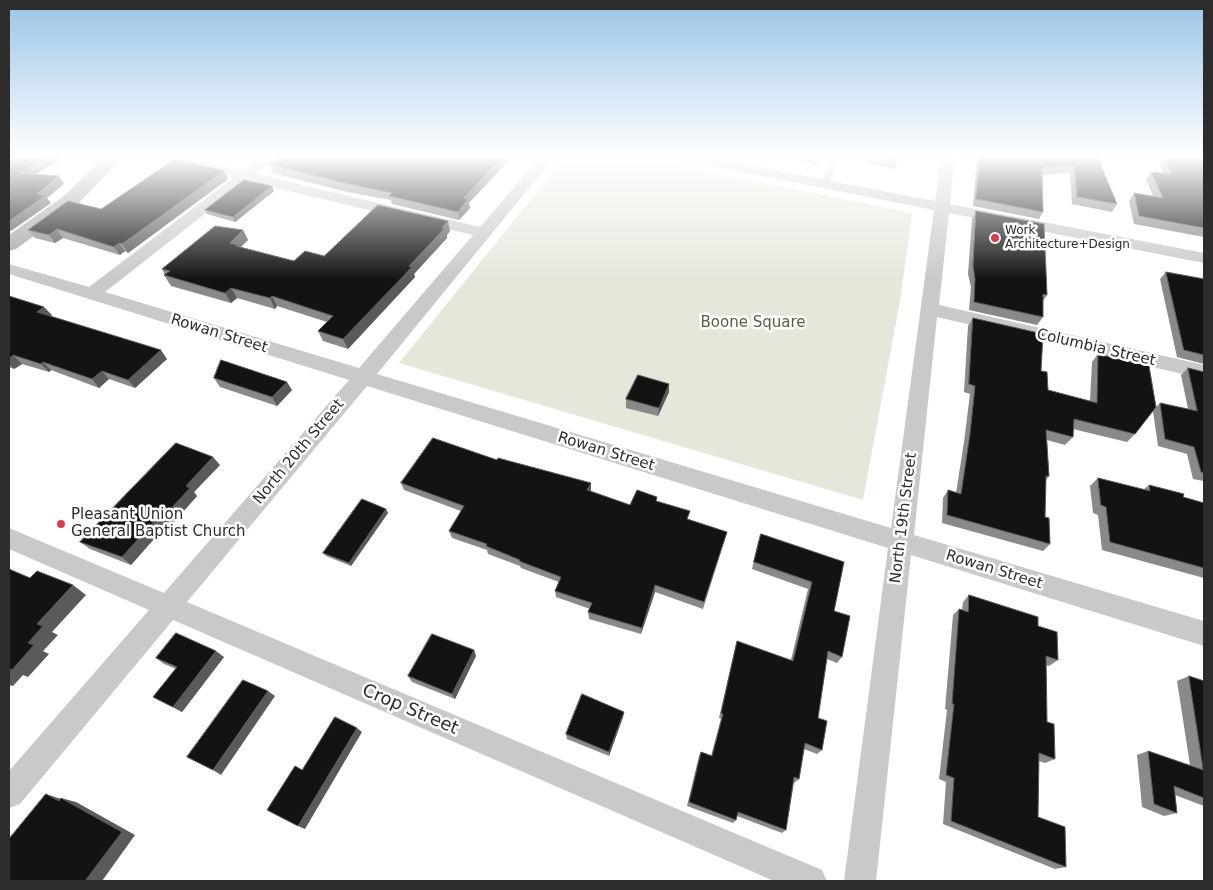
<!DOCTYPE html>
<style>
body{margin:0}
#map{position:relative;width:1213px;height:890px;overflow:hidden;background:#fff;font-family:"DejaVu Sans",sans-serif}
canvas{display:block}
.frame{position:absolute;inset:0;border:10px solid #2c2c2c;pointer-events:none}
</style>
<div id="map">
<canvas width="1213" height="890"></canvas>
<div class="frame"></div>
</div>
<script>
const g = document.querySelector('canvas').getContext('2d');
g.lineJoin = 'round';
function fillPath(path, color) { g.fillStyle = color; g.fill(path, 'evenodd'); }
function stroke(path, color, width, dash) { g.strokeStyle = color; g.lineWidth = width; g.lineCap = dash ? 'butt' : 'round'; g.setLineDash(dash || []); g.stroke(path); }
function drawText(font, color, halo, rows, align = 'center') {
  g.font = font + ' "DejaVu Sans",sans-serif'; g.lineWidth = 5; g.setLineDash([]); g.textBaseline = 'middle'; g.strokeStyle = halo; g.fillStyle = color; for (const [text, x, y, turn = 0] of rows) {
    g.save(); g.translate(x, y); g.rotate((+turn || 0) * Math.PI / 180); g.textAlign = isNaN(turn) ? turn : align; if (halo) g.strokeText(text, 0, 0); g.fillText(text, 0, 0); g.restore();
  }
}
fillPath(new Path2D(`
 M567,155H625L912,213L900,301L863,500L399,363Z`), '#e3e8db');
fillPath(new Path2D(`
 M832,155H840L829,184L822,186L821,184Z`), '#c9c9c9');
fillPath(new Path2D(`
 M150,155H174L242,171L263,155H279L256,174L480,227L542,155H556L377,374L891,528L934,210L677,159L672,158L670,155H698L935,201L941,155H955L950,204L1204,253V263L949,213L939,305L1204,365V379L937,317L914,535L1204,621V646L911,555L876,881H844L888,548L367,386L187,602L822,870L827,881H774L173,620L20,804L9,808V771L149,610L9,549V528L164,593L349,380L9,274V264L89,287L233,178L152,158ZM247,181L473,235L359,368L105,292Z`), '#c9c9c9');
fillPath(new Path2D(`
 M106,155H125L78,204L16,249L9,251V235L64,196Z`), '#a4a4a4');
fillPath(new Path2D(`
 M769,155H822L819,165Z
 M868,155L898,160L895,169L866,163Z
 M977,155H1099L1102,168L1117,204L1112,212L1072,204L1070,173L1042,175L1043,212L1039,219L973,206Z
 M1158,155H1204V237L1134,224L1129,201L1134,193L1153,196L1146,179L1151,172L1163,173Z
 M269,164L469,203L470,208L459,220L392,204L391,200L347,192L273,173Z
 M224,171L228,179L128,253L125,251L120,255L63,238L55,243L35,238L28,230L101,209Z
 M274,191L235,222L207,214L205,210Z
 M976,211L1047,295L1043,301V317L1037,325L969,310L971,287L968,274L972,219Z
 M243,230L248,240L240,247L294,261L324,256L450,231L447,235V238L414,274L415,277L348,349L323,341L318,331L327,322L277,306L275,309L237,298L231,303L171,286L164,275H165L162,269Z
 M1166,272L1204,279V364L1177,357L1160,279Z
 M9,296L52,315L50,316L167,359L135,388L109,379L99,388L51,370L49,372L22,364L14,369L9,367Z
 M973,318L1041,371L1048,390L1090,401L1092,362L1098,354L1156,407L1160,403L1188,409L1181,375L1188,368L1204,372V481L1193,479L1187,454L1158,446L1153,411L1135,434L1127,442L1073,429V437L1065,445L1047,440L1049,476L1046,480L1045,517L1050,544L1043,551L942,523L943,498L948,490L956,493L964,442L970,394L964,392L968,326Z
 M214,378L292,390L277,406L220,387Z
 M669,392L658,416L626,408V399Z
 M220,465L194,492L197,496L173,523L169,522L131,565L90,549L80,542Z
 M1098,478L1143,490L1149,485L1183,497L1204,503V578L1102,550L1098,515L1093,513L1090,486Z
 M401,483L591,491L630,505L657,501L688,519L727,532L703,609L655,592L641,634L589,619L588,612L590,609L556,597L555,591L559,582L521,568L520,566L488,554L487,550L452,538L449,531L461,511L404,490Z
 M386,509L388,513L351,566L326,556L323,553Z
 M761,534L844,562L834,611L842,657L837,663L827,659L818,718L822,750L817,754L804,749L799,779L794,783L786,830L782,833L737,816L736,820L733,823L687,806L699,756L701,752L711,756L721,719L719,718L735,648L737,641L791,660L808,589L752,569L758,542Z
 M969,595L1038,626L1058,660L1049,666L1046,665L1047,722L1055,759L1045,763L1039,761L1038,817L1066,867L1055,869L943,824L946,782L939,779L947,710L945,709L953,615L959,609L962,610L963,602Z
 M474,650L476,656L455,699L412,682L408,676Z
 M224,657L182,712L153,697L176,669L164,664L156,658Z
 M1189,676L1204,681V806L1175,795L1177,813L1164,816L1142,807L1137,755L1148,751L1190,765L1177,681Z
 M624,712L623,717L609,756L567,739L566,734Z`), '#898989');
fillPath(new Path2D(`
 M51,155H68L26,180L20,173Z
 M505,155H514L469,203L470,208L459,220L458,212L464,198Z
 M224,171L228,179L128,253L122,244Z
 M59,176L64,184L47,198L51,203L11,231L9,229V221L37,194Z
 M272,186L274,191L235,222L233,217Z
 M448,221L450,231L447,235V238L414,274L415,277L348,349L343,339L409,266Z
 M57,229L63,238L55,243L49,235Z
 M243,230L248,240L240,248L230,243Z
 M119,243L125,251L120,255L114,247Z
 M231,288L237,298L231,303L225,293Z
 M272,296L277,306L275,309L270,298Z
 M44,307L52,315L44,321L37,312Z
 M161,350L167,359L135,388L128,380Z
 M13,355L22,364L14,369L9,364V359Z
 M43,362L51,370L49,372L41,364Z
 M102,371L109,379L99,388L92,379Z
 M287,382L292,390L277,406L272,397Z
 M669,384V392L658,416L659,408Z
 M213,457L220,465L194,492L197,496L173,523L165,515L186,486Z
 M591,483V491L588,498L587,490Z
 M386,509L388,513L351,566L349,563Z
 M161,514L169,522L131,565L122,557Z
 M73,585L86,595L52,632L58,635L43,651L49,654L28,677L23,675L13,686L9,685V668L28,643L37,624Z
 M655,585V592L641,634L642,628Z
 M474,650L476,656L455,699L452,694Z
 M216,651L224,657L182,712L173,707Z
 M268,691L275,696L221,775L213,770Z
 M624,712L623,717L609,756V752Z
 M357,728L362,732L305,829L298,826Z
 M46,794L61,799L59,801Z
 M61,798L76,802L135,835L102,881H85Z`), '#5a5a5a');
const building = new Path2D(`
 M9,155H51L20,173L59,176L37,194L45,196L9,221Z
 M281,155H505L464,198L468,199L458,212L389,196L392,193L344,183L269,164Z
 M808,155H822L821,157Z
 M868,155H900L898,160Z
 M980,155H1099L1102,168L1117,204L1077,197L1074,166L1042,168L1043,212L976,199Z
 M1165,155H1204V228L1139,216L1134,193L1163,198L1151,172L1171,174Z
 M175,159L224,171L122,244L119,243L114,247L57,229L49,235L28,230L68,201L101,209Z
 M244,180L272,186L233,217L205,210Z
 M378,205L448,221L442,228H445L409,266L412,267L343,339L318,331L333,316L272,296L270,298L231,288L225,293L164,275L170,271L162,269L215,226L243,230L230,243L238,245L236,246L294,261L305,251L324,256Z
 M976,211L1044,224L1047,295L1043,294V317L974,302L975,279L973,266Z
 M1166,272L1204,279V355L1184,350Z
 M9,296L44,307L37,312L161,350L128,380L102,371L92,379L43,362L41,364L13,355L9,359Z
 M973,318L1043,334L1041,371L1047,372L1048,390L1097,403L1098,354L1149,366L1156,407L1135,434L1074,419L1073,437L1046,430L1049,476H1046L1045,517L1049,518L1050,544L947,515L948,490L961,494L970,434L975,386L969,384Z
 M221,360L287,382L272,397L214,378Z
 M1188,368L1204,372V473L1201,472L1194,447L1165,439L1160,403L1197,411Z
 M638,375L669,384L659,408L626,399Z
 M433,438L497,460L498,458L591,483L587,490L630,505L637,490L657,497L656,501L690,511L687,519L727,532L704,602L655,585L642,628L588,612L592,603L555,591L561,577L519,561L520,560L486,546L487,544L449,531L464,506L401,483Z
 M176,443L213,457L186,486L190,488L165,515L161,514L122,557L80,542Z
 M1098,478L1150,491L1149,485L1184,494L1183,497L1204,503V568L1110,542L1106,507L1101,505Z
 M362,499L386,509L349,563L323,553Z
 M761,534L844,562L834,611L850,616L842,657L828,651L818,718L827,721L822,750L805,743L799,779L794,777L786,830L738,812L736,820L689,802L701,752L712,756L723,714L721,713L737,641L793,661L812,582L754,562Z
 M9,569L30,578L37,571L73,585L37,624L43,626L28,643L34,645L12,670L9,668Z
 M969,595L1038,617V626L1057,632L1058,660L1046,656L1047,722L1054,724L1055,759L1039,753L1038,817L1065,827L1066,867L951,821L954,778L946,775L954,704H952L959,609L968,612Z
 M176,633L216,651L173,707L153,697L177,667L156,658Z
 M432,634L474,650L452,694L408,676Z
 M1189,676L1204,681V798L1174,786L1177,813L1154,804L1148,751L1203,770Z
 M243,680L268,691L213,770L187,757Z
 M582,694L624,712L609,752L566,734Z
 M335,717L357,728L298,826L267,810L295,766L302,770Z
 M46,794L59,801L61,798L122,832L85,881H9V839Z`);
fillPath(building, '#131313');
stroke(building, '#5a5a5a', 1);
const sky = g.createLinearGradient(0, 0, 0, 279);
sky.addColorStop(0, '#9bc4e7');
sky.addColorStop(0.56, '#fff');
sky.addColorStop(1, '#ffffff00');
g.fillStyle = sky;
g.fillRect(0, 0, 1213, 279);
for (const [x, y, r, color] of [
 [995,238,5,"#d14051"],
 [61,524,5,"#d14051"]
]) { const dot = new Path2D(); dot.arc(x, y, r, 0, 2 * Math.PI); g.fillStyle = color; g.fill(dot); stroke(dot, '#fff', 2); }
drawText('12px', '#2c2c2c', '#fff', [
 ["Work",1005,231],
 ["Architecture+Design",1005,245]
], 'left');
drawText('15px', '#51623f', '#fff', [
 ["Boone Square",753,323]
]);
drawText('15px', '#2c2c2c', '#fff', [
 ["Rowan Street",219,334,17],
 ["Columbia Street",1096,348,13],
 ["North 20th Street",299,452,-50],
 ["Rowan Street",606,452,17],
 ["North 19th Street",904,518,-83],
 ["Rowan Street",994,570,17]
]);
drawText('15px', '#2c2c2c', '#fff', [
 ["Pleasant Union",71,515],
 ["General Baptist Church",71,532]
], 'left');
drawText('18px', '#2c2c2c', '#fff', [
 ["Crop Street",410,710,23]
]);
</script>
